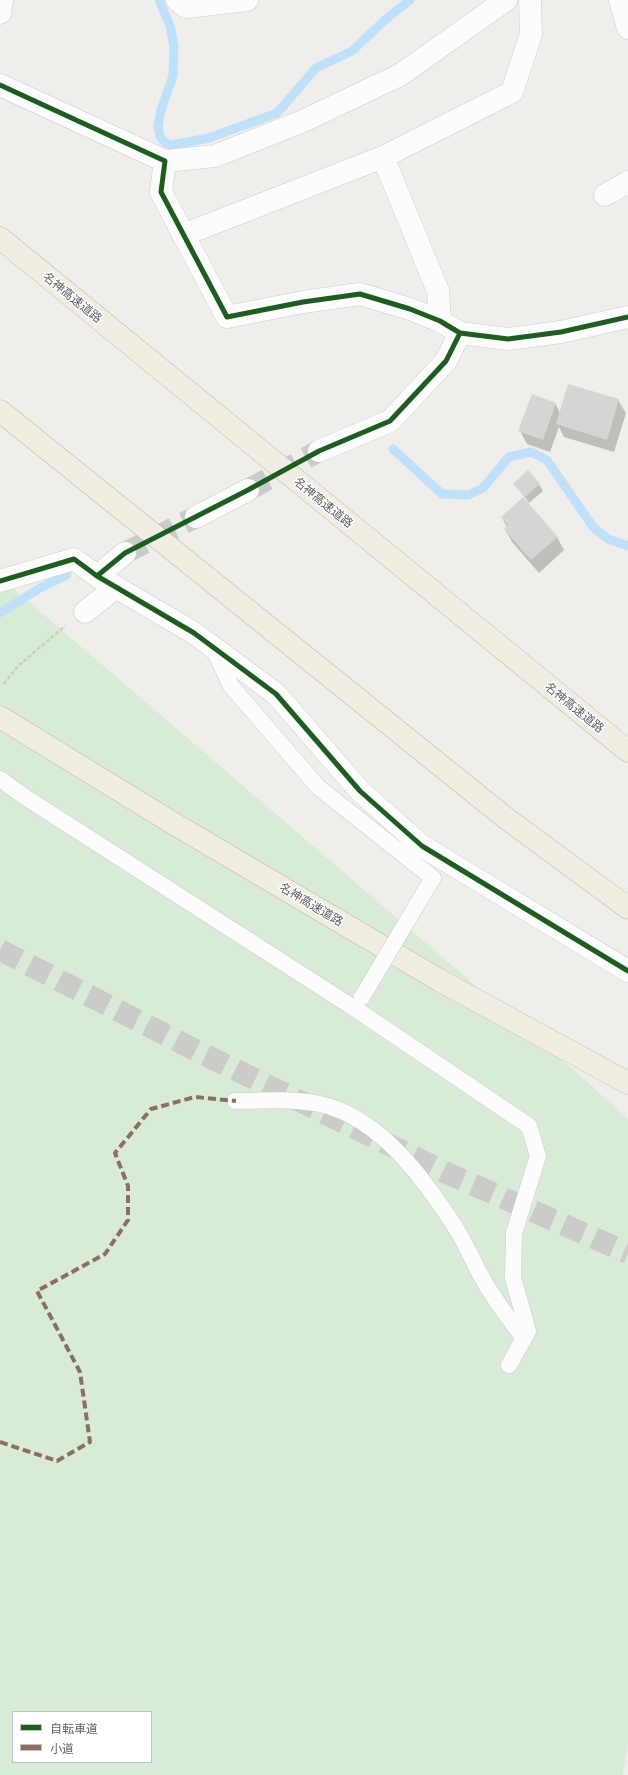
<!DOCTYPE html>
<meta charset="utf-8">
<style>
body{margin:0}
#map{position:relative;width:628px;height:1775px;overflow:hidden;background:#efeeea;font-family:Karla,"Noto Sans JP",sans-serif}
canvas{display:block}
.legend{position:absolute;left:12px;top:1711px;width:140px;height:52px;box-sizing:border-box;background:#fff;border:1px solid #bfc1c3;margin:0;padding:5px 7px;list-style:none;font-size:12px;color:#5f6368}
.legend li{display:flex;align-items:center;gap:8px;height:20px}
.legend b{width:20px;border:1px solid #bfc1c3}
</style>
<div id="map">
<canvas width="628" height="1775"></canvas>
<ul class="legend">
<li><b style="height:5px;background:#1b5e20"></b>自転車道</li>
<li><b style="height:5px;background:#8d6e63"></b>小道</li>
</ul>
</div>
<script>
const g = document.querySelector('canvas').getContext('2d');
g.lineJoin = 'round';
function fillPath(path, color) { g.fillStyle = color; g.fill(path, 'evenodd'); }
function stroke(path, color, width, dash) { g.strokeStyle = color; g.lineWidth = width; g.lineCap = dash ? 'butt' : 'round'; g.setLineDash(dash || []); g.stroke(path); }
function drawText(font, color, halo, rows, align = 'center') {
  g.font = font + ' Karla,"Noto Sans JP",sans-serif'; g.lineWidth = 3; g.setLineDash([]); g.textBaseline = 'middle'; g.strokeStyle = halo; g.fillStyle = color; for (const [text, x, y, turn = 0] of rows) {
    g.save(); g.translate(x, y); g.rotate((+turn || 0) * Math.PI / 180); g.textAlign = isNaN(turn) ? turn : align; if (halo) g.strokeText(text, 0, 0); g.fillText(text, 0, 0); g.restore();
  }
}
fillPath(new Path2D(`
 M0,577L583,1078L628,1119V1746L622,1775H0ZM13,1712H151V1762H13Z`), '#d8ebd6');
fillPath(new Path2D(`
 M618,400L626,413L614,452L564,437L559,427L550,452L527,444L520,431L555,403L560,413Z
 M515,484H539L543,491L529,503Z
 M502,518L557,537L564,550L539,573L512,542L505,529L507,527Z`), '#0003');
stroke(new Path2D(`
 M159,0L170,26L174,46L173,76L161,110L158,126L160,137L166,143L172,145L209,138L277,113L316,68L352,51L386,19L410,0
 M393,449L442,494L468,495L483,488L509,457L531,452L547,460L593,527L608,539L628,546
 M0,613L40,588L67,575`), '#bfe0f9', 9);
fillPath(new Path2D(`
 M568,384L619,399L607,440L556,424Z
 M532,394L556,403L543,440L518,431Z
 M528,470L540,484L525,497L513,484Z
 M523,497L558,537L531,560L504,529L508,525L501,517Z`), '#d6d5d3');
stroke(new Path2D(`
 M248,490L319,451
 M125,553L196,517`), '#cbcbca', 22, [22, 11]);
stroke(new Path2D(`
 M0,950L199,1052L451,1175L628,1253`), '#cbcbca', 22, [22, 11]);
const lane = new Path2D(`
 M214,650L231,686L318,787L433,878L425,891
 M0,779L25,797L357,1010L529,1126L538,1156L514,1233L513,1278L528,1331L509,1365
 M235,1101C263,1101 292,1098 320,1104C380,1117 426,1181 457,1230C470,1251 478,1274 492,1294C502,1310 513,1324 524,1338`);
const street = new Path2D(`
 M177,0L186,7L247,0
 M620,0L628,28
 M0,13L2,0
 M0,85L165,161L161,192L227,317L303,302L360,294L410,309L440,321L460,333
 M383,157L438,291L440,321
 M165,161L215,156L303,121L400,75L506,0
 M605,195L628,182
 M183,235L383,157L512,92L531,34L530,0
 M319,451L390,421L446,361L460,333L508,339L561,332L628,317
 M196,517L248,490
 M97,576L194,633L276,694L360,791L422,846L628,971
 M0,581L74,559L97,576L125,553
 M85,612L115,588`);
const highway = new Path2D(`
 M0,238L628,751
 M0,411L507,819L628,908
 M0,717L171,822L439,980L628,1083`);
stroke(lane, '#cbcccc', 17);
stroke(street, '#cbcccc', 23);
stroke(highway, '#c8b996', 23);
stroke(new Path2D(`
 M4,684L18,666L65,626`), '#cacfcc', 2.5, [4, 2]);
stroke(lane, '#fdfcfc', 16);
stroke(street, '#fdfcfc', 22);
stroke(highway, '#f0ede3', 22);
const laneBridge = new Path2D(`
 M362,997L425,891`);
stroke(laneBridge, '#cbcccc', 17, []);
stroke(laneBridge, '#fdfcfc', 16);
stroke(new Path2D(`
 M0,1442L57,1461L90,1442L80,1372L37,1291L105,1254L128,1220V1186L115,1153L151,1109L195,1097L236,1101`), '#8d6e63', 4, [8, 4]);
stroke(new Path2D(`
 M0,85L165,161L161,192L227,317L303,302L360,294L410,309L440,321L460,333
 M97,576L194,633L276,694L360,791L422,846L628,971
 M0,581L74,559L97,576L125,553L248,490L319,451L390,421L446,361L460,333L508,339L561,332L628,317`), '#1b5e20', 5);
drawText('12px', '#5f6368', '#fff', [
 ["名神高速道路",72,298,39],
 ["名神高速道路",323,503,39],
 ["名神高速道路",574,708,39],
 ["名神高速道路",311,905,31]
]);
</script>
